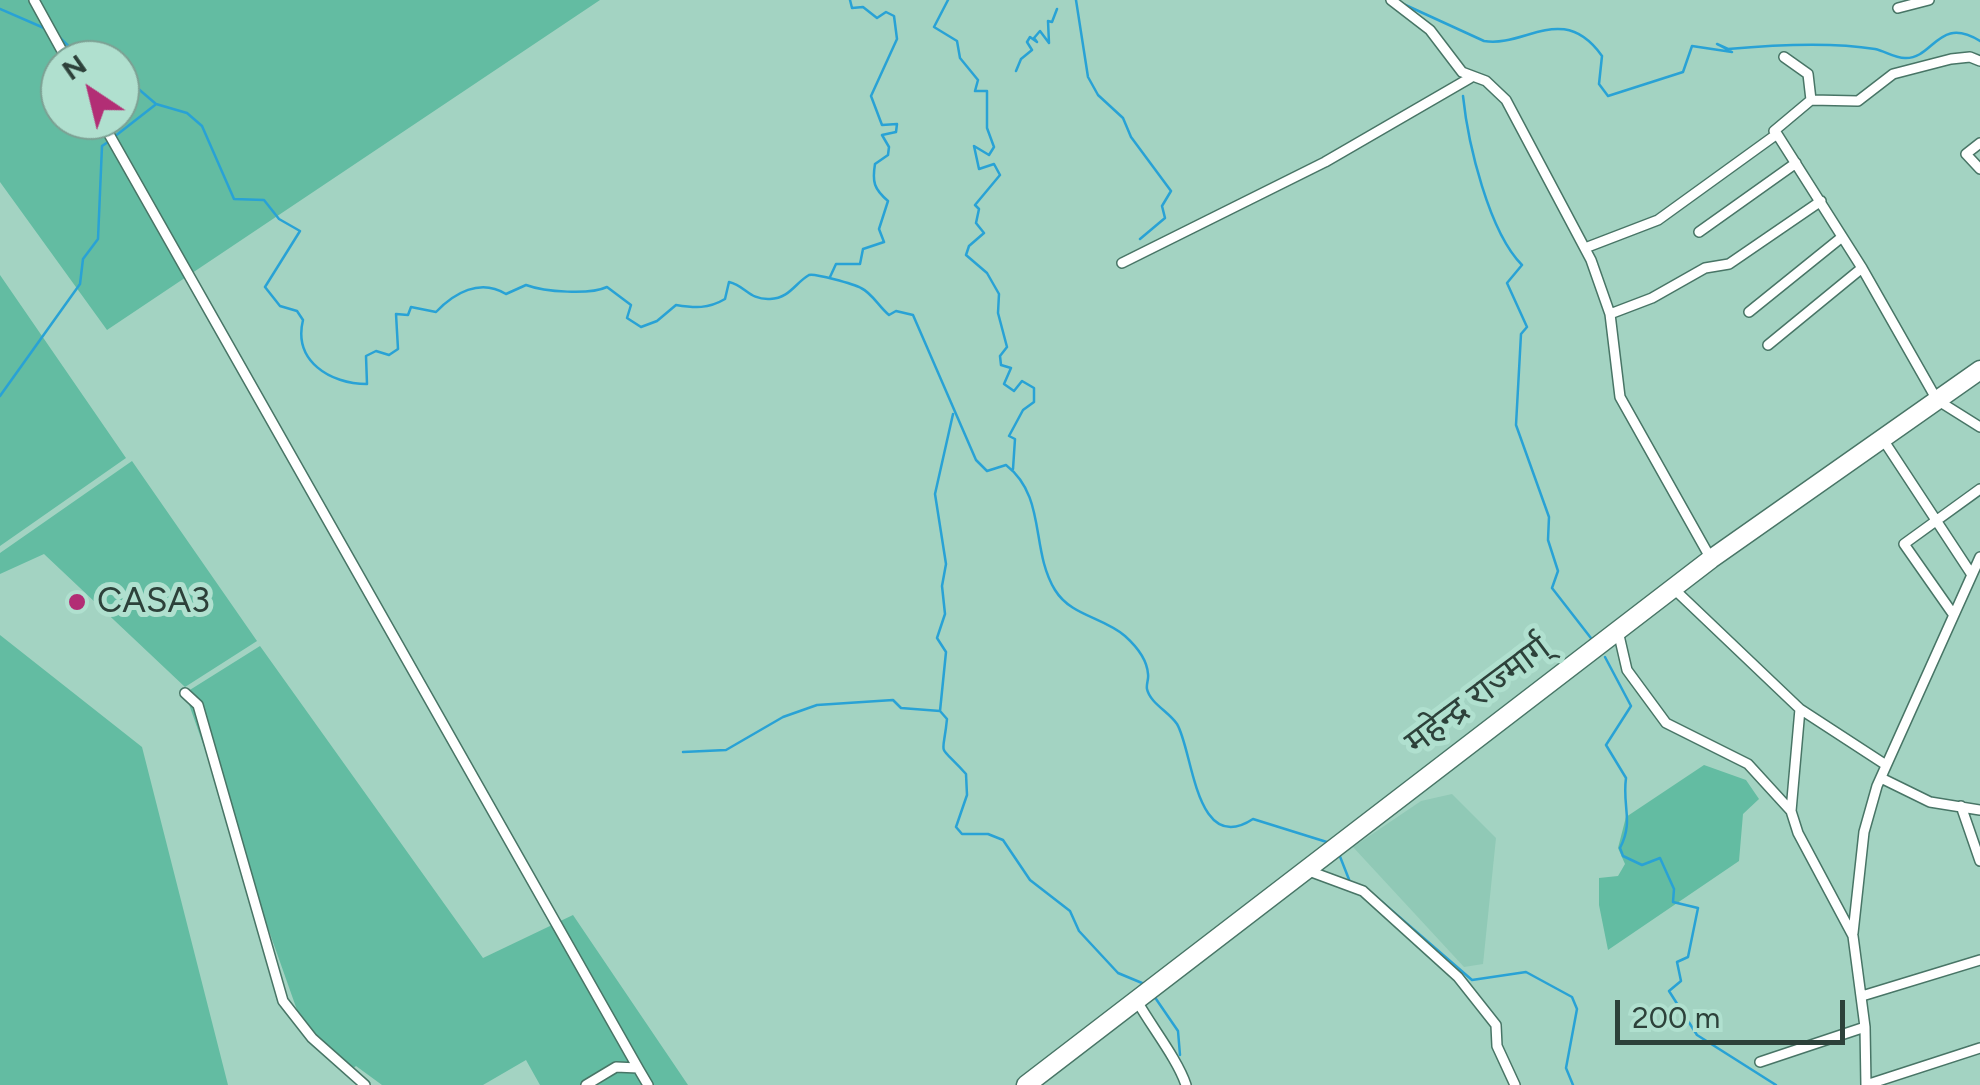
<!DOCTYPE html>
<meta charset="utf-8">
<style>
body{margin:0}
#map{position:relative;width:1980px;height:1085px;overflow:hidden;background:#a3d3c2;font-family:Figtree,sans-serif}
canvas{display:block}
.north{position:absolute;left:40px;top:40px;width:100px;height:100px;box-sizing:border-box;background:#b0e0cf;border:2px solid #7ca093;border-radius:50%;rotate:325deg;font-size:28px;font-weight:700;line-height:40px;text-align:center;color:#2d413a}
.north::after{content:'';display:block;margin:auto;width:35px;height:45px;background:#b22e75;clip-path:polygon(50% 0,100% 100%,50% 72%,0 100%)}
.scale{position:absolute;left:1615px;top:1000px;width:230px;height:45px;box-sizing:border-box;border:5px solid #2d413a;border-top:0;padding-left:12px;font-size:30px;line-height:35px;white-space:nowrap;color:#2d413a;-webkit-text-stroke:8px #b0e0cf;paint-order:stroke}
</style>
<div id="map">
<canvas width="1980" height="1085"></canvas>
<div class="north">N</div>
<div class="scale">200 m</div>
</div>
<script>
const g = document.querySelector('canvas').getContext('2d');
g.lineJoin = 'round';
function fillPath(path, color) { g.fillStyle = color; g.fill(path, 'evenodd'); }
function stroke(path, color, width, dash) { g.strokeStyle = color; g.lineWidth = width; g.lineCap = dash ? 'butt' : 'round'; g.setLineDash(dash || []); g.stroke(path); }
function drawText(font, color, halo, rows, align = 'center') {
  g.font = font + ' Figtree,"Noto Sans Devanagari",sans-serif'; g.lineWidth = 10; g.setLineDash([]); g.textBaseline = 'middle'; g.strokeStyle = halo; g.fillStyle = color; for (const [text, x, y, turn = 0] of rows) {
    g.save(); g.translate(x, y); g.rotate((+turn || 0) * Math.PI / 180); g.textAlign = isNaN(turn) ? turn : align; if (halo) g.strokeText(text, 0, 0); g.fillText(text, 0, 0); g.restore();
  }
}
fillPath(new Path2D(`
 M1452,794L1496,838L1483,964L1464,967L1353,847L1421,801Z`), '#90c9b6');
fillPath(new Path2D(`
 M0,0H600L107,330L0,182ZM60,60H120V120H60Z
 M0,275L126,458L0,546Z
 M132,461L257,641L185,687L44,554L0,574V553Z
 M0,635L142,747L228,1085H0Z
 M260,646L483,958L573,915L688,1085H540L526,1060L483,1085H382L356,1066L351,1070L303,1027L185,693Z
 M1704,765L1746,780L1759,799L1743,814L1739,861L1608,950L1599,905V878L1618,876L1625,864L1618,848L1626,817Z`), '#63bca2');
stroke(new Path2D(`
 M948,0L934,27L957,41L960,58L978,80L975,91H987V128L994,147L989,155L974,146L979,169L994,164L1000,175L975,205L979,209L976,223L984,233L969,246L966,255L987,273L999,294L998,313L1007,347L1000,356L1001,365L1011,368L1004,384L1014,391L1022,381L1034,388V402L1023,410L1009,436L1015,439L1013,469
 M1076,0L1088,77L1098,95L1123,118L1131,137L1171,191L1162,206L1165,218L1140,239
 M1401,3L1484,41C1525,48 1563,1 1602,56L1599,84L1608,96L1683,72L1692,46L1732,52L1717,44L1728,49C1772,45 1832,42 1875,49C1885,51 1894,58 1905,58C1934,59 1938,15 1980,41
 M0,9L44,28
 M56,34L83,60
 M1016,71L1021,59L1032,50L1027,42L1030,37L1037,42L1034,38L1040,31L1049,43L1048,21L1052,22L1057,9
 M120,81L135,86L156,104L187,113L202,126L234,199L264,200L279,219L300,231L265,287L280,306L297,311L303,320C293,361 330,384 367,384L366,356L376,351L389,355L398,349L396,314L408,315L411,307L436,312C454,293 480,278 506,294L526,285C545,292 590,295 607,287L631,305L627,318L641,327L657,321L676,305C695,308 708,309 725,299L729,282C746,286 749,300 770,299C790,298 795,283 809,275C814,273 854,284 861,288C872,293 879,307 889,315L896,311L913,315L976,460L987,471L1006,465C1047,497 1030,549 1055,590C1071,616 1103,617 1125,636C1135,645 1147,659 1148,674C1149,679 1146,684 1147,689C1150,703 1169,712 1177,724C1193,750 1195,857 1253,819L1330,843
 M1463,96C1468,144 1489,232 1522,265L1507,283L1527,327L1521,334L1516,425L1549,517L1548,540L1558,571L1552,588L1594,642
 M114,137L155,105
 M830,277L836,264H860L863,249L884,242L879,229L888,201C874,189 872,182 875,164L888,155L889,147L882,135L896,132L897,124L882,125L871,96L897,39L894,16L886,12L877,18L863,7L852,8L850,0
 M0,396L80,284L83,259L98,239L102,146L108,142
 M1605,657L1631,706L1606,745L1626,778C1622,807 1634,821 1620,848L1623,856L1642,865L1660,858L1674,889L1673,902L1698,908L1688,957L1677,962L1681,981L1669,991L1697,1035L1776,1085
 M940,711L946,652L937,638L945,614L942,586L946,564L935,494L953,414
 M683,752L726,750L783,717L817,705L893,700L901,708L940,711L947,719C943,760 936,741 966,774L967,795L956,827L962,834H988L1003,840L1030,880L1070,911L1079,931L1118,973L1142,983
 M1339,854L1350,882
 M1375,896L1472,980L1526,972L1572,997L1577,1009L1566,1068L1573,1085
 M1154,996L1178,1031L1180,1055`), '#29a2d5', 2.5);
const street = new Path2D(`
 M34,0L67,60
 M1391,0L1430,30L1462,72L1486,81L1506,100L1591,260L1610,314L1620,397L1711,559
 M1898,8L1929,0
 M1784,57L1808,74L1811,100
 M101,120L638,1068
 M1774,131L1811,100L1858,101L1893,74L1951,59L1970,57L1980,61
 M1980,143L1966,154L1980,169
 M1699,232L1796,163
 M1585,248L1658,220L1777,134L1862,268L1937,400L1980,427
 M1122,263L1325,162L1470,78
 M1749,312L1842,237
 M1610,314L1652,298L1705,268L1729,264L1821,201
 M1768,345L1862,268
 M1882,438L1972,575
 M1674,589L1800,709L1791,811L1798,833L1853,936L1865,1027L1866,1085L1980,1048
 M1953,614L1904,544L1980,489
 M1618,631L1627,670L1666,723L1748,764L1791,811
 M185,693L198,705L283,1001L312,1038L365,1085
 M1800,709L1886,765
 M1881,778L1930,802L1980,810
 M1961,806L1980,861
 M1309,871L1363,891L1458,977L1496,1025L1497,1046L1515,1085
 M1853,933L1864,832L1877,786L1980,557
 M1862,996L1980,960
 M1137,1001C1151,1026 1178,1060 1186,1085
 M1760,1062L1865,1027
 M586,1085L616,1067L638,1068L648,1085`);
const highway = new Path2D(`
 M1026,1085L1711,559L1980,370`);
stroke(street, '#487566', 12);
stroke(highway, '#487566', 21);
stroke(street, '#fff', 9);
stroke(highway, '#fff', 18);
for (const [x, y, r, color] of [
 [77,602,10,"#b22e75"]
]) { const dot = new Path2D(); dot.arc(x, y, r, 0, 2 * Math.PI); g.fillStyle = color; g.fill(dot); stroke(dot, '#b0e0cf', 4); }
drawText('35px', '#2d413a', '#b0e0cf', [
 ["CASA3",97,602]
], 'left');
drawText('35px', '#2d413a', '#b0e0cf', [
 ["महेन्द्र राज्मार्ग्",1478,696,-37]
]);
</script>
